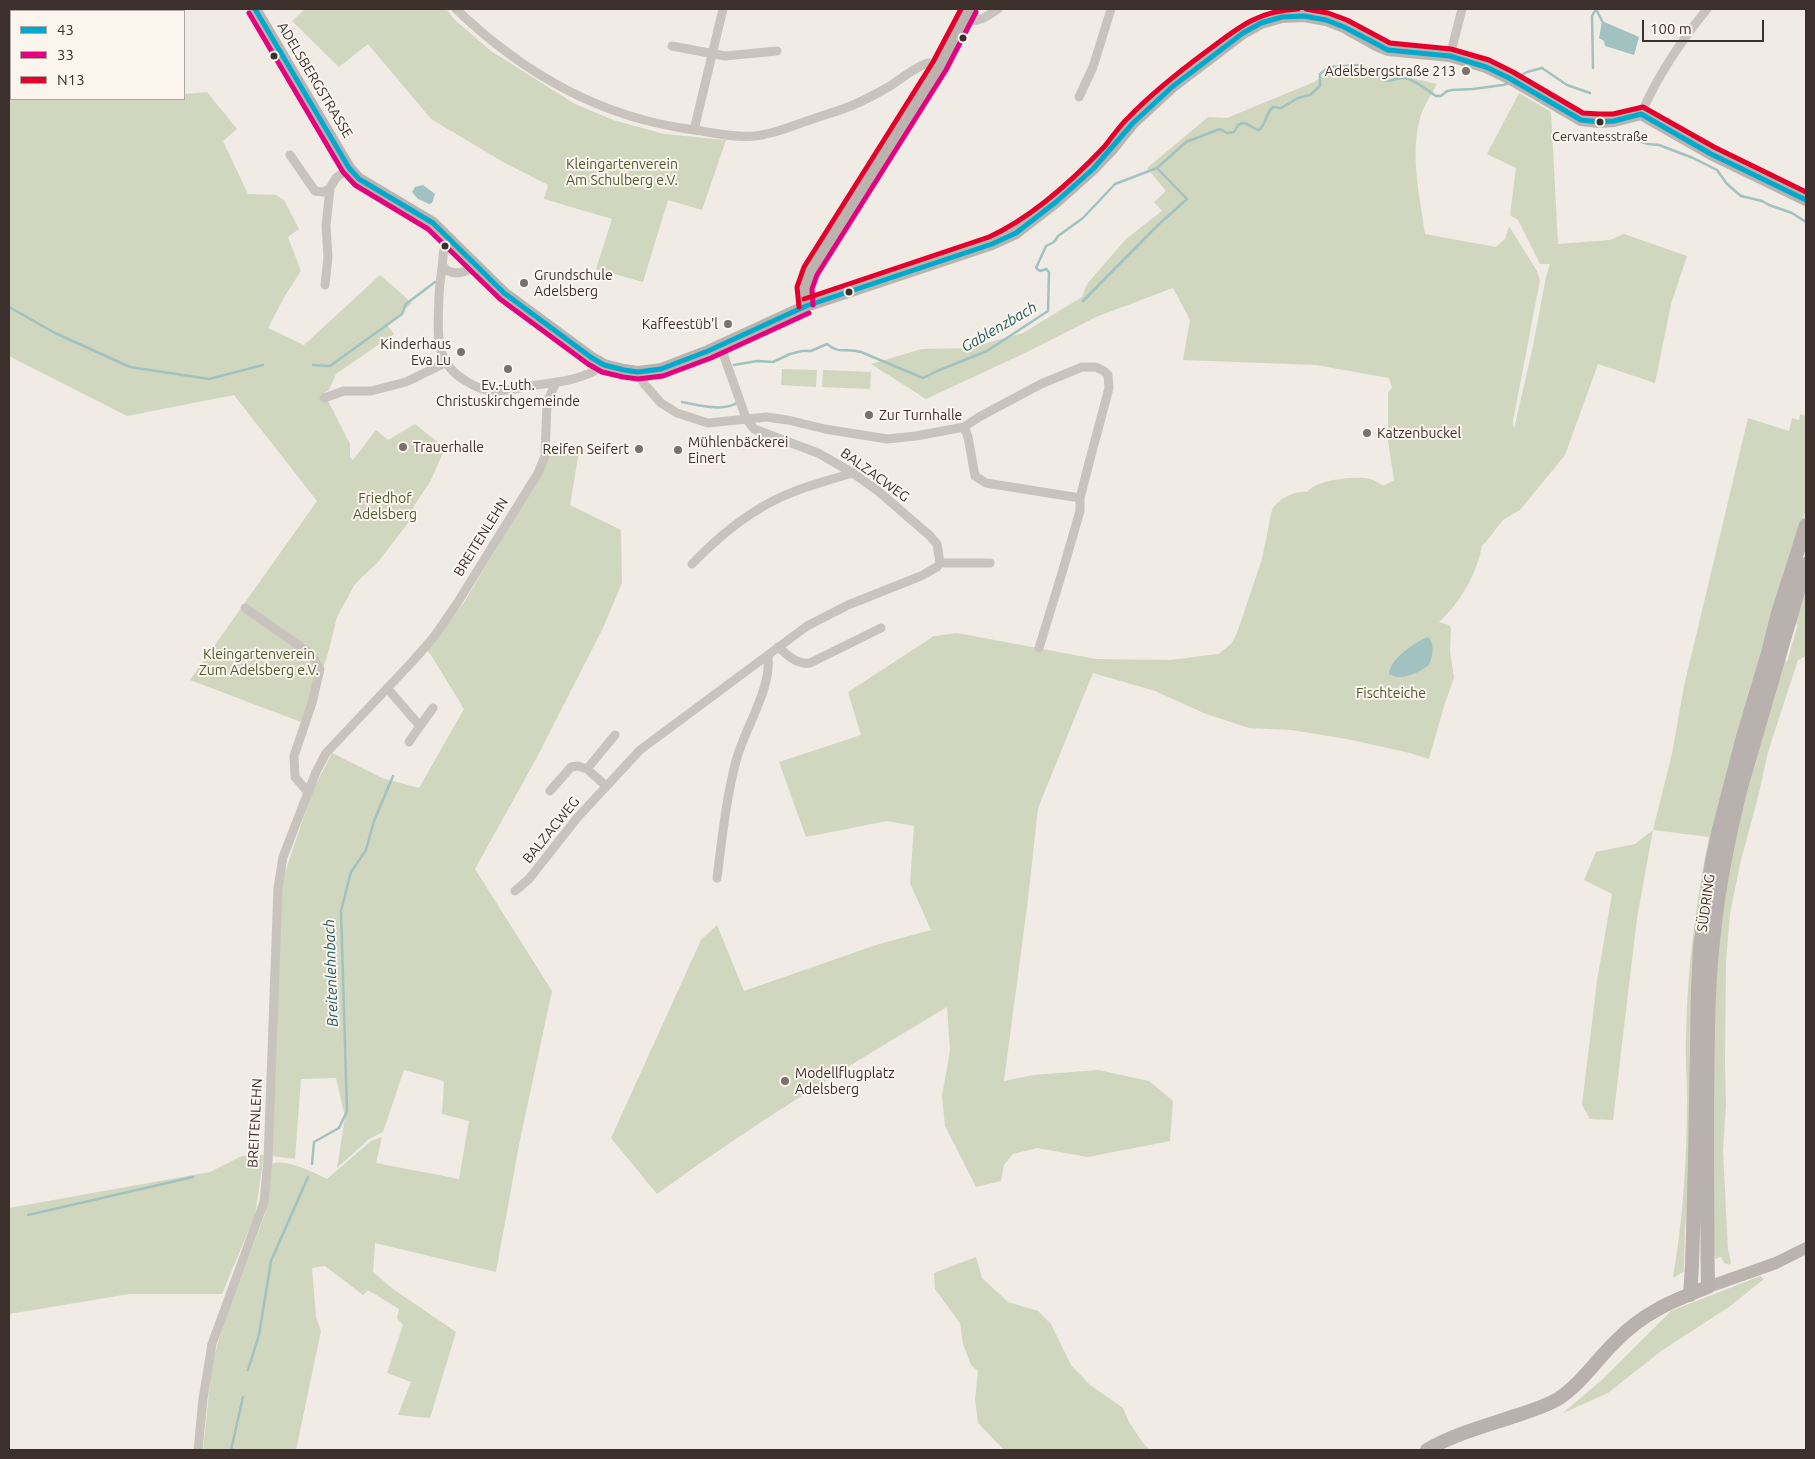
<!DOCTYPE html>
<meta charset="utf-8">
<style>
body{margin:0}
#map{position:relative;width:1815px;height:1459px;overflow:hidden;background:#f0ebe5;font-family:Ubuntu,sans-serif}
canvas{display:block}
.frame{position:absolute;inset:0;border:10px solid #3b302b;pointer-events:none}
.legend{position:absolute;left:10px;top:10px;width:175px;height:90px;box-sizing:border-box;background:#fbf5ee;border:1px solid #aea6a0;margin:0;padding:6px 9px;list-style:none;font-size:15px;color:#3b302b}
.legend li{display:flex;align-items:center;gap:10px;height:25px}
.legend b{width:25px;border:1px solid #aea6a0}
.scale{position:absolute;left:1642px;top:20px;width:122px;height:22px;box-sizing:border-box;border:2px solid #3b302b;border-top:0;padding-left:6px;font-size:15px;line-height:18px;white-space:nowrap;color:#3b302b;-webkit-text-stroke:4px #fbf5ee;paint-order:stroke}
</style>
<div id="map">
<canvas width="1815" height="1459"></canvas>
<div class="frame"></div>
<ul class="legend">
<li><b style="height:6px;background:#00a9ce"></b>43</li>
<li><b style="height:6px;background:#e5007d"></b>33</li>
<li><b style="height:6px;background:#e4002b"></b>N13</li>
</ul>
<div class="scale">100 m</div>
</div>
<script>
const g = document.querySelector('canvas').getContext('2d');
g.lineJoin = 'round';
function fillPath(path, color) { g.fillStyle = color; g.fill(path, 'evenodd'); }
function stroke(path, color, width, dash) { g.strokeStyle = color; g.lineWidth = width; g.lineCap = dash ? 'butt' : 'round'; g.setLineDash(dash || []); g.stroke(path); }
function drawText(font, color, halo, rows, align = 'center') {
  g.font = font + ' Ubuntu,sans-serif'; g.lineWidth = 4; g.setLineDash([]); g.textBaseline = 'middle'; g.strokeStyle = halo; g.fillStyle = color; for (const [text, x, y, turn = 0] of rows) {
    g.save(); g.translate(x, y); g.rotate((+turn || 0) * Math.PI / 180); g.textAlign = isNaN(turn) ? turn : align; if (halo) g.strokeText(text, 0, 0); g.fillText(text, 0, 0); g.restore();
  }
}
fillPath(new Path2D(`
 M9,9H28L32,11H11V99H184V94L207,92L237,129L223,141L248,194L276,195L284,200L299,229L288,237L301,271L286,294L268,328L304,345L380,275L412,303L387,325L394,334L336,374L329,390L324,393L350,444V457L353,460L376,430L388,440L415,424L445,448L431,480L414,506L411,519L378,562L355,584L337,617L327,657L301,722L190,680L317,501L234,395L127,416L9,356Z
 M305,9H446L455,20L491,51L575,104L613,120L664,134L726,140L702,210L668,200L643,282L596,269L612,219L544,199L548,185L503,162L431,119L368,44L339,67L292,21Z
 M1329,72H1372L1403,76L1437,84C1432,94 1424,105 1421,115C1409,153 1420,196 1425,234L1496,247L1505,239L1509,226L1537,271L1540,280L1513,421L1514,429L1533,346L1546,277L1550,264H1540L1518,220L1510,215L1516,168L1487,154L1519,93L1551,112L1558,244L1610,240L1624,234L1687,256L1671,304L1655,383L1598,364L1565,455L1520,510L1503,520L1485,543L1482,545C1478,572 1460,603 1439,622L1449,625L1451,628L1450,651L1454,678L1444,706L1429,759L1410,753L1347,739L1291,730L1249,728L1206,714L1155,691L1093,673L1038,808L1028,899L1004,1081L1033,1075L1098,1070L1149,1081L1173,1101L1170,1141L1088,1157L1037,1148L1013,1154L1004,1165L1001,1181L976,1187L945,1126L942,1096L950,1050L947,1007C848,1066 750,1126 657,1194L611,1138L701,940L717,925L744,991L876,945L931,930L910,883L914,826L887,821L806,837L779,762L861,735L848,692L934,636L957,633L1096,659L1171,660L1218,654L1231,644L1237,633L1262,559L1272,510C1277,499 1296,490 1307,492C1317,480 1349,477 1365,478C1371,478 1378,482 1383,486L1394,480L1388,441V393L1392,388L1389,378L1316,365L1183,360L1190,320L1173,288L1096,317L1027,352L926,399L871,364L922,349L969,348L1023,333L1082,297L1087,284L1126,239L1162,211L1154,202L1166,191L1147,168L1208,117L1227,118L1314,82Z
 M782,369L817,370L816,387L781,385Z
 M823,370L871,372L870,389L822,387Z
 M1800,414L1806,416V509L1735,747L1690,1177L1685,1230L1684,1271L1673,1278C1683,1219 1687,1158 1687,1097C1687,1077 1685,1057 1686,1036C1687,969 1696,903 1709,837L1653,830L1637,918L1613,1120L1590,1119L1582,1105L1597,981L1612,894L1584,880L1596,852L1635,844L1653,830L1672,754L1684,686L1748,418L1789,431L1792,418L1799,420Z
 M579,451L570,505L621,530L622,583L603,628L536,759L475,869L552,991L520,1140L496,1272L375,1243L373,1272L393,1289L456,1332L430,1418L398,1415L411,1382L387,1373L403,1325L397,1318L399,1309L368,1290L363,1295L325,1266L312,1268L316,1317L321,1331L296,1450H203L212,1364L223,1325L265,1214L272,1164C284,1158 315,1173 327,1179L371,1141L382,1137L376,1163L459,1179L469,1121L442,1114L444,1081L404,1070L383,1132L369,1139L337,1168L345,1117L336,1078L301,1079L295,1159L271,1156L281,884L313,790L332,753L382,778L419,788L464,709L431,655L426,650L463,604L541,474L548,455Z
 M1806,583V656L1798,660L1768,752L1759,793L1740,864L1730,914L1726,961L1725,1063L1726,1105L1723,1150L1728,1250L1731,1262L1730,1265L1724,1263L1721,1257L1715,1259L1714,1251L1712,1103L1716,961L1728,866L1753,764L1784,658L1787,662L1798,624L1794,625Z
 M264,1155L255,1215L222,1294H129L9,1314V1208L210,1172L242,1156Z
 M976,1257L982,1278L1008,1302L1038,1311L1051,1324L1071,1365L1090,1385L1123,1408L1129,1422L1143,1443L1150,1450H1004L978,1423L975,1399L978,1371L971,1365L963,1344L960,1323L935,1289L934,1273Z
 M1760,1276L1764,1279L1729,1307L1661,1351L1608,1393L1563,1413L1603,1379L1671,1311Z`), '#d1d6bf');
fillPath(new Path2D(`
 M1602,21L1639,37L1634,55L1605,46L1604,41L1599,38Z
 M423,185L435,194L432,203L429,204L418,199L412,192L415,187Z
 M1428,637C1435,643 1433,656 1429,665C1420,672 1401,682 1389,674C1390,659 1415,642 1428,637Z`), '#a1c2c1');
stroke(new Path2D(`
 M1596,9L1602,21
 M1593,68L1592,16L1596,9
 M1516,78L1527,72L1542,68L1567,85L1590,93
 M1629,135L1639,141L1648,144L1659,145L1693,158L1717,170L1727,184L1741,196L1762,201L1769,205L1792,213L1806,222
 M1083,301L1158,225L1187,199L1157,168
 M9,307L55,333L130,367L209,379L263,365
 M313,365L330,366L402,314L406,304L435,282
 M734,365L757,361L773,362L790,354L802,351H811L827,344C840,355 845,347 861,352L923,378L937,371L987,351L1048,311L1049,272L1046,269L1040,271L1036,268L1046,246L1054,242L1058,236L1083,218L1115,184L1157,168L1186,142L1220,129L1227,133L1234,132L1238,125L1243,123C1249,123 1252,129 1259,130C1267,123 1265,114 1273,107L1281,108L1298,98L1310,95L1320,86V74L1329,67L1360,65C1370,68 1375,76 1384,80C1393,83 1396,77 1404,78C1414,79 1427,90 1436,96H1441L1447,91L1452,90L1473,89L1503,85L1509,83
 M682,402C699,405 721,412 737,403
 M312,1164L314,1142L339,1128L347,1111L341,911L351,872L366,850L374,821L393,776
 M28,1215L193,1177
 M248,1370L259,1335L271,1261L308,1177
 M231,1450L243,1397`), '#a1c2c1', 2.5);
stroke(new Path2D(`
 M456,9C524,74 601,118 695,130C715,133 735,138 755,136C774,134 792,126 810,120C824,115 839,111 853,105C865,100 878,93 890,86C900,80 917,65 929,63C932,63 936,65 940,66
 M84,11L86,9
 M964,19C978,24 987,16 998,9
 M672,46L725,56L777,51
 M1450,56L1462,9
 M1079,97L1093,67L1111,9
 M1641,114C1657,77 1681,41 1707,9
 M694,130L723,9
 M290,155L315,191L324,192L330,188
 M449,239C441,250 444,256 442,267C441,278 439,287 439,297C438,332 433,362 466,381C475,387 485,391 495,391C509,391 523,387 536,385C559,382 586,379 604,365
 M443,266C451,278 466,272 477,266
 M325,285L328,257L326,226L330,188L336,178L349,168
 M638,372L645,385L661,403L677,413L708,423L766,417L788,420L825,429L887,439L916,436L964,427L968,437L975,476L986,483L1080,498
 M324,398L344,391H371L406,382L445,363
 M964,427L979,417L1041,384L1082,367H1096L1104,371L1108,375L1109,388L1089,463L1080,498V511L1062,573L1039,648
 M940,563H990
 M692,564C716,539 742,517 773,501C798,488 826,481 853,473
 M245,608L311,654L320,669L312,703L294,756L295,777L308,792
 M778,647C787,655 797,665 810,663L881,628
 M387,688L420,726L409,742
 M420,726L433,708
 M606,786L587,769L615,735
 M550,791L571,767L578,766L587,769
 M717,878C722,839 726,799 736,761C744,729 772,689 768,656
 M515,891L529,879L577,818L640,750L807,626L848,605L921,576L937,567L940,563L937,544L929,535L878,491L853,473L818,453L754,429L746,418L720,345
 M198,1450L203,1399L212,1344L264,1202L268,1160L278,888L283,857L316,772L326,753L412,662L433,638L456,605L538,473L545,456L547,403L556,382`), '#c9c3be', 9);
stroke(new Path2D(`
 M255,9L349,168L359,179L433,223L504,293L592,358L604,365L624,370L638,372L661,369L708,351L806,306L992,244L1016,233L1056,202L1093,169L1112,149L1133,123L1172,87L1243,33L1261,23L1282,17L1304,16L1326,20L1344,27L1376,45L1388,50L1450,56L1486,67L1509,78L1581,120L1599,122L1614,121L1641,114L1711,154L1806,200
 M806,306C803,291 803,285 811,271L940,66L969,9
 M1708,1287L1776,1263L1806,1248`), '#bab3ae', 12);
stroke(new Path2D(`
 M1690,1295L1692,1266L1695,1161L1698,989L1700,948L1711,867L1719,829L1743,737L1768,653L1778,613L1806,525
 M1427,1450C1454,1434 1485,1426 1515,1416C1530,1411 1544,1407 1558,1399C1581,1384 1597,1359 1617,1340C1644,1312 1673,1301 1708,1287C1707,1226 1707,1164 1707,1102C1708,1046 1707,988 1714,932C1719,883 1729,835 1741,787L1806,564`), '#b8b1ad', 14);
stroke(new Path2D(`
 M255,9L349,168L359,179L433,223L504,293L592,358L604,365L624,370L638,372L661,369L708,351L806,306L992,244L1016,233L1056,202L1093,169L1133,123L1172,87L1243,33L1261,23L1282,17L1304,16L1326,20L1344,27L1388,50L1450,56L1486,67L1509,78L1581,120L1599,122L1614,121L1641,114L1711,154L1806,200`), '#00a9ce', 5);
stroke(new Path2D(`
 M249,13L343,172L355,185L428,229L500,299L588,364L602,372L623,377L638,379L663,376L711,358L809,313
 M813,305L812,289L817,275L946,70L976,12`), '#e5007d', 5);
stroke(new Path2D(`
 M1306,9L1328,13L1347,20L1390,43L1451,49L1489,60L1513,72L1583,113L1599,114H1613L1643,107L1714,147L1806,192
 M804,299L989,237C1033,217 1072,181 1105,146C1113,136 1120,125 1129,117C1153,92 1180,71 1207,51C1239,27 1257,11 1298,9
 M799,307L797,287L804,267L933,62L961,9`), '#e4002b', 5);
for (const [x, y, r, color] of [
 [963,38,4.5,"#3b302b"],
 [274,56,4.5,"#3b302b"],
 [1466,71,5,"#7a716c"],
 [1600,122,4.5,"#3b302b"],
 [445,246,4.5,"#3b302b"],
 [524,283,5,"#7a716c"],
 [849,292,4.5,"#3b302b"],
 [728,324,5,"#7a716c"],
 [461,352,5,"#7a716c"],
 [508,369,5,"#7a716c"],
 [869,415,5,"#7a716c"],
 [1367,433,5,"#7a716c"],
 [403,447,5,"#7a716c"],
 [639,449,5,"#7a716c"],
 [678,450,5,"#7a716c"],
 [785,1081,5,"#7a716c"]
]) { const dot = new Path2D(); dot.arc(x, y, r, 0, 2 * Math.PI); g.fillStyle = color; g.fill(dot); stroke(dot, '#fbf5ee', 2); }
drawText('13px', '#3b302b', '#fbf5ee', [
 ["Cervantesstraße",1600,137]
]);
drawText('14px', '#3b302b', '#fbf5ee', [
 ["Adelsbergstraße 213",1456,71,"right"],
 ["Grundschule",534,275],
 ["Adelsberg",534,291],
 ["Kaffeestüb'l",718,324,"right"],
 ["Kinderhaus",451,344,"right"],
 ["Eva Lu",451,360,"right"],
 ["Ev.-Luth.",508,385,"center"],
 ["Christuskirchgemeinde",508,401,"center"],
 ["Zur Turnhalle",879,415],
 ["Katzenbuckel",1377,433],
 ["Mühlenbäckerei",688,442],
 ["Einert",688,458],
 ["Trauerhalle",413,447],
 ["Reifen Seifert",629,449,"right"],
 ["Modellflugplatz",795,1073],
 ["Adelsberg",795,1089]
], 'left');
drawText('14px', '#3b302b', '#fbf5ee', [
 ["ADELSBERGSTRASSE",315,80,59],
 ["BALZACWEG",875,475,36],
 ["BREITENLEHN",481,537,-58],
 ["BALZACWEG",551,830,-51],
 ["SÜDRING",1706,903,-82],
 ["BREITENLEHN",255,1123,-87]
]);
drawText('14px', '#4a5a2e', '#fbf5ee', [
 ["Kleingartenverein",622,164],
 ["Am Schulberg e.V.",622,180],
 ["Friedhof",385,498],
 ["Adelsberg",385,514],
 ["Kleingartenverein",259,654],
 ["Zum Adelsberg e.V.",259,670],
 ["Fischteiche",1391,693]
]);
drawText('italic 15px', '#1f5a5e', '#fbf5ee', [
 ["Gablenzbach",999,327,-30],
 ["Breitenlehnbach",331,973,-92]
]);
</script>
